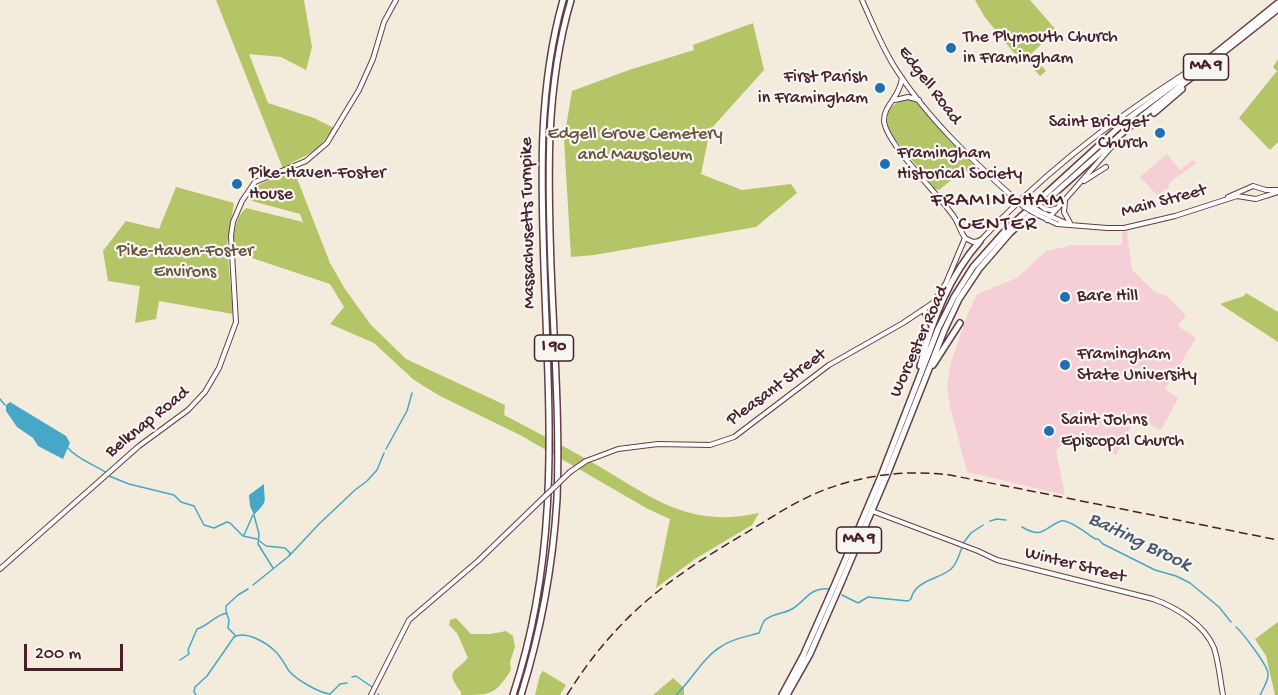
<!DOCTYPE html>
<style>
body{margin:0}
#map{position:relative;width:1278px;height:695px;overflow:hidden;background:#f3ebdb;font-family:"Gochi Hand",sans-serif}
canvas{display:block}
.scale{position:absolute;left:24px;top:644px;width:99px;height:27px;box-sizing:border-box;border:3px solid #4a1f2b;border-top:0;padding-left:8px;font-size:18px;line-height:21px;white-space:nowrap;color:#4a1f2b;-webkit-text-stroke:4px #f6f6f2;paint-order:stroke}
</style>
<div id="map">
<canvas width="1278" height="695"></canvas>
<div class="scale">200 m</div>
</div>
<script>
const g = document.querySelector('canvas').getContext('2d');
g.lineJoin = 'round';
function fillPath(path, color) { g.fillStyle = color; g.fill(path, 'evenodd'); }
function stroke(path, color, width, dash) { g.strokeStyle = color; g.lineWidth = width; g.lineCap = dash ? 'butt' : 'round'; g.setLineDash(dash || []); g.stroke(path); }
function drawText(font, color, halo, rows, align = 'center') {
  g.font = font + ' "Gochi Hand",sans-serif'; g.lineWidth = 4.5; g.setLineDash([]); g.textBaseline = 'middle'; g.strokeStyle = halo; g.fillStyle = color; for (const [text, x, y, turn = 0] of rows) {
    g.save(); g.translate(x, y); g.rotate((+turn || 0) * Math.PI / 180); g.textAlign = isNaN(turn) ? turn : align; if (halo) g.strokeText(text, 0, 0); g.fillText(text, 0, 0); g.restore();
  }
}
fillPath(new Path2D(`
 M1167,154L1180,170L1193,160L1196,163L1168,184L1170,187L1157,195L1140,177Z
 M1127,231L1132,270L1155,292L1167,296L1186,315L1178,326L1196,338L1165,389L1178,398L1161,430L1136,417L1116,455L1083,437L1066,442L1056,450L1065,495L967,472L950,406L947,385L951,362L967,316L977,294L1017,278L1046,251L1066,247L1068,245H1122V232Z`), '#f6cfd6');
fillPath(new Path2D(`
 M216,0H304L312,47L306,70L281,57L249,54L268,103L314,118L334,128C318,150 314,152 291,163L330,263L345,289L371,325L406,359L505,405L504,415C534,431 564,446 593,463C651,496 687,529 759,513L752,525L695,559L656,588L670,519L648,509L520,435L440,396L414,380L374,343L330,324L344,307L330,284L234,252C233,237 234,219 246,208L303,222L300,214L252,201L250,199C253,182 272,180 285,174Z
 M975,0H1030L1056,30L1031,54L1046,71L1040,76L1023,57L1014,53L984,16Z
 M753,23L764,70L710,130L701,174L742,190L791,184L797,193L756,227L594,255L571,257L564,139L572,91L629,70L694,50L693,45Z
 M1278,59V142L1270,150L1239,118L1277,71L1273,67Z
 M911,99L917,102L973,165L974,168L969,172L964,170L939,190L935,189L892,135C881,117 890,100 911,99Z
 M176,187L234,203L227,245L233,314L159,301L156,319L135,323L140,286L108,281L103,251L126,221L159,229Z
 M1246,293L1278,312V342L1220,304L1244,296Z
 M456,618L471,634H491L506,631L513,636L515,647L510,662L511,670C495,695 491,695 461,695V692C444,670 455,673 468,658L457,633L449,625L450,620Z
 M1278,622V695H1275L1266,656L1255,639Z
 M543,671L566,685L560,695H535L540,675Z
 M673,678L684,688V695H653Z`), '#b4c568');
fillPath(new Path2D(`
 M10,402L66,436L70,443L63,459L38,446L33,438L17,427L6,411V405Z
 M264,484C264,504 269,499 254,515L250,506L249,495Z`), '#46a8c6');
stroke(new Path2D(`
 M0,399L5,405
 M68,448C77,459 93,464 105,472
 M386,449L407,411L412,393
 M109,476L129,484L174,495L181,502L194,506L204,525L214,528L227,522L230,523L243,536L257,539L266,546L285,548L290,553L289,556L253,585
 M254,515L259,534L258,544L273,568
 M990,521L997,519L1006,520
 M1022,527C1044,540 1044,527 1061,521C1069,519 1089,535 1095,539H1098L1103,544L1155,570L1176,576L1190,583L1219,607L1231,622
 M244,535L253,515
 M964,542L971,533L983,525
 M290,555L319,524L355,490L367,481L377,470L384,453
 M842,595L858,603L868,597L908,601L911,599C915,580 938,580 951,569C957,564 959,554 962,548
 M1236,627C1243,633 1267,665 1268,673C1269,680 1263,689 1260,695
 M235,635L228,628L229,620L226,612V606L238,595L248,589
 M180,660L189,654L188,650L197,629C208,626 215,615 227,613
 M352,677L356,676L372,687
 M378,694L379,695
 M196,695L194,692L195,687L207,676L234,637C246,630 267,643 276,652C281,657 285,665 289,671C297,680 319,693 330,694L340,684L347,683
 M676,695C692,680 703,657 722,646C734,638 746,637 759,633C761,629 762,623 765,620C773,613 784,614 792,609C806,601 809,587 829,589`), '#46a8c6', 1.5);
const secondary = new Path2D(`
 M862,0C872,22 881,45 894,66C928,120 977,165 1024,207
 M902,78C900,97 884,105 884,120C884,141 938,194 952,214C958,221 960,231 965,238
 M895,100L908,97L919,100
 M1084,181L1106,167
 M1228,197L1253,186L1266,190H1278
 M1065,202L1064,212L1070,223
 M1045,209L1051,210L1058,208
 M1041,212L1066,223
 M1038,215L1057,224L1107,228H1124L1175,216L1237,196L1256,199L1278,192
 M1047,220L1114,144
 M965,238L973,242L980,241C1040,176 1112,120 1187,72
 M570,472L586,461L618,449L658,444L710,445L734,437L829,365L903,323L933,303L946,283L965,238
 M872,511L978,551L997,560L1153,599C1176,607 1205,625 1214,648C1219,663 1220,680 1223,695
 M0,569L139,446L188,410L205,392L219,368L236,322L231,236L233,222L242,201L255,182L306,161L327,143L359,90L373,59L384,22L396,0
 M371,695L409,620L478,561L537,504`);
const trunk = new Path2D(`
 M1154,113L1182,89
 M924,310L931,324
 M933,365L960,323
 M920,366C932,321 949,276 980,241
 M782,695L803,656L835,584L881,476L938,329L954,297L973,267L1005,231L1129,118L1216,53L1278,3
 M787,695L810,654L839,588L887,475L944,331L959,299L979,269L1010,233L1136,121L1278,9`);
const motorway = new Path2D(`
 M513,695C561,550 549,415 544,267C541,176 538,88 563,0
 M521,695C541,631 553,565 557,499C560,422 554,343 551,266C548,176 545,88 571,0`);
stroke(secondary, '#633e45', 6);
stroke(trunk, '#633e45', 8);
stroke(motorway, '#633e45', 8);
stroke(secondary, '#fff', 4);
stroke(trunk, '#fff', 5);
stroke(motorway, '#fff', 5);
stroke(new Path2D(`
 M567,695C616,617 666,580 744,534C766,521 788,506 812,495C854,476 904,469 950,475L1278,540`), '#4a1f2b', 1.5, [9, 4.5]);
const secondaryBridge = new Path2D(`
 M1032,199L1045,209
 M1027,204L1041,212
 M1024,207L1038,215
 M537,504L570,472`);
stroke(secondaryBridge, '#633e45', 6, []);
stroke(secondaryBridge, '#fff', 4);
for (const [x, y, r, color] of [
 [951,48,6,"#1f6fb2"],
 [880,88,6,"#1f6fb2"],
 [1160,133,6,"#1f6fb2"],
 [885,164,6,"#1f6fb2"],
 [237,184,6,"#1f6fb2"],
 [1065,297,6,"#1f6fb2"],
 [1065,365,6,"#1f6fb2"],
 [1049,431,6,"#1f6fb2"]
]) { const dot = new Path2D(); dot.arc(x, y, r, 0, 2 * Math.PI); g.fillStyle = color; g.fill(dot); stroke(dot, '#f6f6f2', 2); }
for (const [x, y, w] of [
 [1206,67,45],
 [554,348,39],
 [859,540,45]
]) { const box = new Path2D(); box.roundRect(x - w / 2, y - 13, w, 26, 4.5); g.fillStyle = '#f6f6f2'; g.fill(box); stroke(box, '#4a1f2b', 1.5); }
drawText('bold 16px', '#4a1f2b', null, [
 ["MA 9",1206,67],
 ["I 90",554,348],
 ["MA 9",859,540]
]);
drawText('18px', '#4a1f2b', '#f6f6f2', [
 ["The Plymouth Church",963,38],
 ["in Framingham",963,59],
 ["First Parish",868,78,"right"],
 ["in Framingham",868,99,"right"],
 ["Saint Bridget",1148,123,"right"],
 ["Church",1148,144,"right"],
 ["Framingham",897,154],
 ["Historical Society",897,175],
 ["Pike-Haven-Foster",249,174],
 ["House",249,195],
 ["Bare Hill",1077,297],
 ["Framingham",1077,355],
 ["State University",1077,376],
 ["Saint Johns",1061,421],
 ["Episcopal Church",1061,442]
], 'left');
drawText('18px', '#4a1f2b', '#f6f6f2', [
 ["Edgell Road",929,86,53],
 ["Main Street",1164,202,-15],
 ["Massachusetts Turnpike",529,223,-91],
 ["Worcester Road",920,342,-66],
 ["Pleasant Street",777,388,-36],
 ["Belknap Road",148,423,-39],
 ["Winter Street",1075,566,14]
]);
drawText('18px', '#6a513d', '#f6f6f2', [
 ["Edgell Grove Cemetery",635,135],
 ["and Mausoleum",635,156],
 ["Pike-Haven-Foster",185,252],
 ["Environs",185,273]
]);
drawText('italic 20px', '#485669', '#f6f6f2', [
 ["Baiting Brook",1139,543,26]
]);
g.letterSpacing = '1.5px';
drawText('21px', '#4a1f2b', '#f6f6f2', [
 ["FRAMINGHAM",998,202],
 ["CENTER",998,226]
]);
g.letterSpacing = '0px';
</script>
